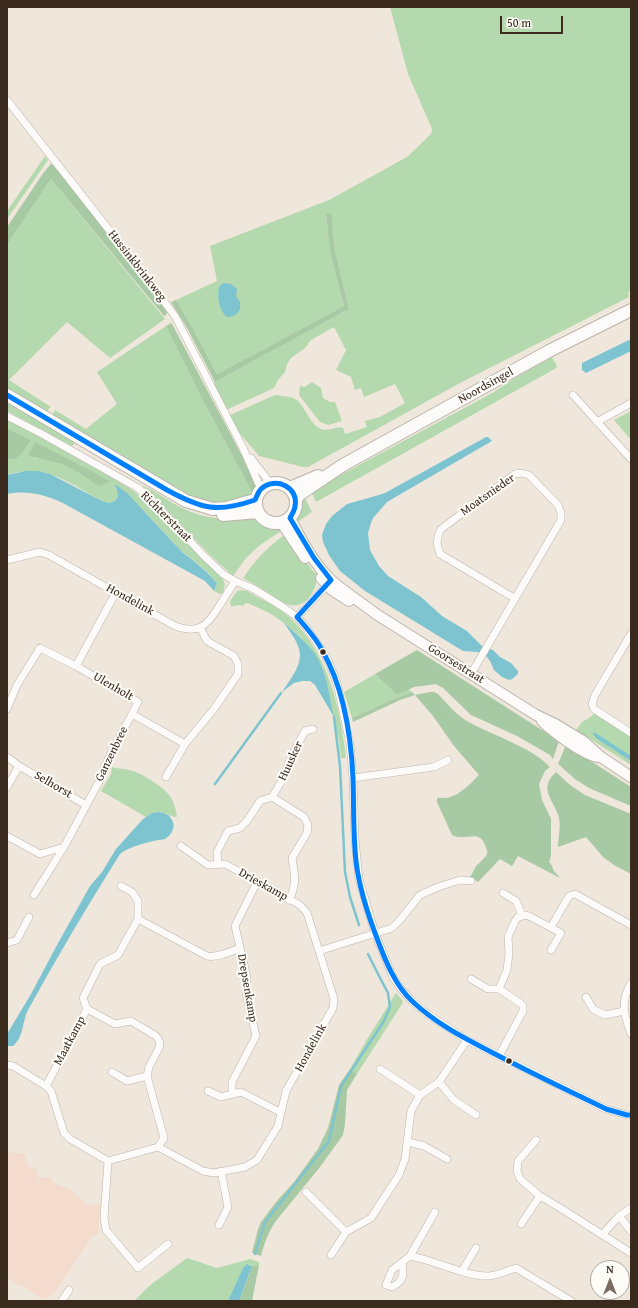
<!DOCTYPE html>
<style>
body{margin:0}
#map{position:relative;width:638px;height:1308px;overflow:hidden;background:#efe7db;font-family:"Gentium Book Plus",serif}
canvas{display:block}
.frame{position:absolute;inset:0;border:8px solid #3b2a1e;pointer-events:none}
.north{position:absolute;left:590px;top:1260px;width:40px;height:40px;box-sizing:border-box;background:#fdfcf7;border:1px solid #afa8a0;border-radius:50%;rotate:0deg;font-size:11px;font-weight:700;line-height:16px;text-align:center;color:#3b2a1e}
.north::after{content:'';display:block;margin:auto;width:14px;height:18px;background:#7a6c60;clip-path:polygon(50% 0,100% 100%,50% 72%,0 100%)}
.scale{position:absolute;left:500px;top:16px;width:63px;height:18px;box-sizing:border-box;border:2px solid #3b2a1e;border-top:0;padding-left:5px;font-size:12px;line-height:14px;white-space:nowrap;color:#3b2a1e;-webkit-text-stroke:3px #fdfcf7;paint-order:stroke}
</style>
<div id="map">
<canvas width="638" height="1308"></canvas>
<div class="frame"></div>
<div class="north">N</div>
<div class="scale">50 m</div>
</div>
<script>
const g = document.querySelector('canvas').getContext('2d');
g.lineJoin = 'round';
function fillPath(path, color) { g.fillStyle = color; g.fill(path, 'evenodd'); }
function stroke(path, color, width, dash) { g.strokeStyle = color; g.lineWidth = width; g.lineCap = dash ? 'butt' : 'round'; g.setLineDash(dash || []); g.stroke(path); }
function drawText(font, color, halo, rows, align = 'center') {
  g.font = font + ' "Gentium Book Plus",serif'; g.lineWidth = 4; g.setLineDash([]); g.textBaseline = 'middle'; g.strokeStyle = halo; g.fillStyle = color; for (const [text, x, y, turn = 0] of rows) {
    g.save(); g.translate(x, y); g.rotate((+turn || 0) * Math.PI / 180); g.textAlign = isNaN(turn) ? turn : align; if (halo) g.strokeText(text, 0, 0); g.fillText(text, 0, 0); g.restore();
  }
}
fillPath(new Path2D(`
 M7,1152L25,1154L28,1166L36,1169L38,1178L48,1177L56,1184L70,1189L87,1205L101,1204L98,1235H93L56,1291L49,1297L42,1299L21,1285L20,1286L7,1277Z`), '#f3dbce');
fillPath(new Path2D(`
 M390,7H631V289L628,293L629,297L631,296L460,383L308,467H303L259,456L232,424L228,416L275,395C277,395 291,397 293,398C304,402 309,424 321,429C329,432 335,426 343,428L345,434L367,427L365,421L380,417L405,403L395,384L364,397L361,388L355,390L351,377L336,370L346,350L334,327L311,340L305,348L291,358L287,364L285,372L278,380L274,388L226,410L213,385L215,382L349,309L335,251L333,230L326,214L330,252L344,306L217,374L191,325L176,300L217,281L210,246L329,200L407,157L431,134L432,129L408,74Z
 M45,156L48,160L7,219V211Z
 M51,179L165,319L110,358L67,322L9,380L51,407L47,411L7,389V245Z
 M166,326L199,393L253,494L250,496L223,506L201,503L54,417L53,414L55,410L86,429L117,404L97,372Z
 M552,357L558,368L557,367L553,370L316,502L311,491L494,392L513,379Z
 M312,382L321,388L323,398L330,402H335L342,421L328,425L320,422L299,395L300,386L305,387Z
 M7,400L77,441L72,446L7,411Z
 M631,411V440L614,420Z
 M7,419L112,477L135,492L150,504L206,562L221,575L225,584L223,593L220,594L214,591L217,583L208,573L191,558L182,552L146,513L115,487L118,495L115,501L109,503L102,501C70,484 45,462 7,475V459L11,460L31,440L7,428ZM35,443L57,453L109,481L79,473L62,464L46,460L34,458Z
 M142,485C155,491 167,500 180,507C205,520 226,520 253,517C260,522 266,525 276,525L281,531L260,545L246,558L233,576L210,555Z
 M304,496L312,512L296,523L298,509Z
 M286,534L312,570L318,575C316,591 305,611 286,604C280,602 275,597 270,594C261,588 252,583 243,578C256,559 267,547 286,534Z
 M242,590L247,591C258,598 271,603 282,611C327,646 340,705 346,758H341L339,741L325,676L321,665L301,637L284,623L271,614L248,603L244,604V606L238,605L231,607L230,601L237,591Z
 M375,674L397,695L408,689L412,692L391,700L352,718L344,692Z
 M595,713L631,736V765L576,730L582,722L589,718Z
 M112,767C119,769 127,769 133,771C146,776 162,786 170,796C174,802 176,810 177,817C170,817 169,814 165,813C158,811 151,813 146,817L101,791L111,774Z
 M396,993L403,1001L402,1004L357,1074L350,1069L366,1041Z
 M187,1258L217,1268L250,1259L259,1262V1265L251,1266L249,1264L228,1301H134L149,1286Z`), '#b5d9ae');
fillPath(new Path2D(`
 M51,164L54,165L137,270L167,312L166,315L164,316L51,179L7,245V227L44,172Z
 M331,213L335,251L349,309L215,382L187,328L171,302L176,300L191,325L217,374L344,306L330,252L326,214Z
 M171,323L172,324L255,480L256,489L253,494L199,393L166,326Z
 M7,428L31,440C25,448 19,462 7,459Z
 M35,442L57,453L110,481L99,486L79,473L62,464L28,456Z
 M417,650L559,741L553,759L550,755L517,736L471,715L443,688L436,684L414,687L397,695L375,674Z
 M412,692L415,695L430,692H434L438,694C447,703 456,715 467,721C493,736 530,746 550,767L545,771L539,784L542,800L551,819V856L549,862L551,864L554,871L560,878L518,856L512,866L500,859L480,880L478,882L470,877C472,874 474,870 476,866C479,863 485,858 487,854C488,851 486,848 485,845C479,828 465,842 452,835L437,802V798C441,797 445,799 450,797C461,794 471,783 479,775L454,746L433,716L415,695L400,700L353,722L352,718L391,700Z
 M566,745L631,787V806L589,788L575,779L558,764Z
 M556,772L570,785L585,795L631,814V874L614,865L603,857L586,837L558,847C558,838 561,827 559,818C555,801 537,789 556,772Z
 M350,1069L357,1074L347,1090L345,1124L343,1135L320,1167L275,1222C268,1233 264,1244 261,1256L252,1253L258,1229L261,1222L276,1202L294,1182L318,1149L328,1128L339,1085Z
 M259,1265L252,1301H239L249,1275L251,1266Z`), '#a7c9a3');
fillPath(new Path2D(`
 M223,283L231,284L237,289L236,296L240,302V309C237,315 233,317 227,317C219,310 217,298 219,287Z
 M631,339V351L586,373L582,370V363Z
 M486,437H488L492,441L387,502L373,518L371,523L368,533L370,550L379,566L388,576L421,597L442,616L467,631L482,646L493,650L500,657L511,663L518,671V674L512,679L509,680L502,677L494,670L490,661L486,656L478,652L463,651L365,591L340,571L329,555L323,542L322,535L326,524L332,516L347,504L379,495L385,493Z
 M25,471H38L50,474L102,501L109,503L115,501L118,496L115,484L128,494L182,552C195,561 206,571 217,583L214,591L205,581L61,502C43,494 26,490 7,494V475Z
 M284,623C298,635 314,648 321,665C328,681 330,700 334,717L315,685L310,681H302L294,683L282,692C289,681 300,668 300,655C300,644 290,632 284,623Z
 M594,732L631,756V761L596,738L593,734Z
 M159,812C165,813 169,814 172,820C176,826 172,835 165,839C162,840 156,840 153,841C142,844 129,847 120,854C88,905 57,957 28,1010C22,1022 24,1037 13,1046H7V1034L31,994L57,945L90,886L102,872L116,849L143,819L152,813Z
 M247,1264L251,1266V1269L239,1301H228L243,1268Z`), '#7ec4d0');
stroke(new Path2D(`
 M334,717L340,766L345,872L350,897L359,925
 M215,784L281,693
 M255,1254L265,1222L329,1141L341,1086L384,1021L390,1007L388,993L378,974L368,954`), '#7ec4d0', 2.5);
const minor = new Path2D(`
 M7,100L135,263L175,316L243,448L261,489
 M573,395L631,459
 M7,416L42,434L138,488L154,502L202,554L223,574L235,581L254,589L283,607L297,617L306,627L322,650L328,660L337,683L350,744L353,778L355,839L359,879L375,933L393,977L401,989L412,1001L426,1013L467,1040L606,1109L627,1115H631
 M597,422L631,403
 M251,458L270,483
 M7,560L40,552L49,555L175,626C198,634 206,627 218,608C224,599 229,590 235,581
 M297,617L327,585
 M631,634L595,695L592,704L594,709L631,733
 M76,666L116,592
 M471,674L561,520V513L558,505L529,475L522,473L515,474L441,529C436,538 436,545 440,554L514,598
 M7,709L17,685L40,648L76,666L138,702L132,714
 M7,757L19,766L86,805
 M166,777L185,744
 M353,778L434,767L448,760
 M7,787L19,766
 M272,797L304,817L308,825L307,833L292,858C295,875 297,884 289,900
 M7,836L40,854L64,847
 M181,846L208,865L225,864L300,905L307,913L319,951
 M218,864L217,852L228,831L240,828L247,821L260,801L272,797L283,779L291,757L305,731L313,729
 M503,893L516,901L522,915
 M34,895L64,847L102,776C108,754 121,735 132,714L185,744L214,709L238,674V664L234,656L207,641L200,627
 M138,919L207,956C217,958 230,952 240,948
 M551,927L569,896L575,894L631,925
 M7,943L17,940L29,917
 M471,979L488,989H499L520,1003L523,1006V1011L499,1056
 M631,983C620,1002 624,1015 631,1034
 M499,989L507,970L509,953L508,937L515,921L518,917L526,915L531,917L561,933L551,950
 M586,997L593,1009L605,1015L624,1011
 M87,1009L115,1024L131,1021L156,1036L159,1040L160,1046L149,1067L147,1076L164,1138L158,1147
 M7,1065L13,1066L46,1086L51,1091L64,1133L70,1139L108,1161L158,1147L203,1171L214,1173L245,1167L257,1160L278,1126L286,1091L333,1008L334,999L319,951L392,928L400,920L420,895L438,887L460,880L471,881
 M380,1069L420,1095
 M112,1072L127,1081L147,1076
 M439,1082L454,1100L476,1115
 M46,1086L87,1009L83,998L100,964L118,955L138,919V901L132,892L121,886
 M208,1091L221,1097L241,1092L280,1112
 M232,1094V1082L256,1036L246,993L247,978L235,926L257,882
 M536,1140L518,1161L517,1171L520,1179L540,1196L557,1206L631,1253
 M408,1142L424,1146L447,1159
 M108,1161L104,1218L106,1230L138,1268L168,1244
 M306,1192L346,1232L331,1255
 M619,1216L631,1231
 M521,1224L540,1196
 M219,1225L228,1207L221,1171
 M346,1232L371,1218L399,1175L405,1159L411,1111L420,1095L439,1082L467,1040
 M602,1235L619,1216L631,1208
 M410,1256C434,1260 467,1277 489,1276C499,1275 507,1271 516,1268L571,1301
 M402,1263C404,1275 404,1281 392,1287L386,1285L392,1270L410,1256L435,1212
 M462,1271L476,1248
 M62,1301L69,1290`);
const secondary = new Path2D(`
 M290,518C301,539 313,563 331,580C344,592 361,602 376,614L536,715L555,724L583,741L601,757L631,777
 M281,522L305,558
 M321,578L332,590L349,601
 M542,721C553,732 581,753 597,757`);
const primary = new Path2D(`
 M7,395L186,501L213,509L226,508L255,500
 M256 503a20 20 0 1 1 40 0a20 20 0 1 1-40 0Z
 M290,488L318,476
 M296,499L300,494L343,465L549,351L631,310
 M223,515L258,512`);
stroke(minor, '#bab3ab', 8);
stroke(secondary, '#bab3ab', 12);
stroke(primary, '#bab3ab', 14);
stroke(minor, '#fdfbfa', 7);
stroke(secondary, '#fdfbfa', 10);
stroke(primary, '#fdfbfa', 12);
stroke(new Path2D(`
 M7,395L167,490C202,509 217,513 255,500C257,496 258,492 261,489C275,476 299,487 295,506C295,510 292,514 290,518L314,558L331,580L297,617
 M297,617C306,627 316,638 322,650C344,688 351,735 353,778C354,806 353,834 356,861C359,888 368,915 378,941C386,962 395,985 412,1001C436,1024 466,1039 495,1054C531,1073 569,1091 606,1109L627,1115H631`), '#0080ff', 5);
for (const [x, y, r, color] of [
 [323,652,3.5,"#3b2a1e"],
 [509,1061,3.5,"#3b2a1e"]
]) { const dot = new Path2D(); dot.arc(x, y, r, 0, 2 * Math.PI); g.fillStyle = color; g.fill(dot); stroke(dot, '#fdfcf7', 1.5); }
drawText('12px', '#3b2a1e', '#fdfcf7', [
 ["Hassinkbrinkweg",137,266,52],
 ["Noordsingel",486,386,-29],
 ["Moatsnieder",488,495,-35],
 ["Richterstraat",166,517,45],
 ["Hondelink",130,600,29],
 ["Goorsestraat",456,664,32],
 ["Ulenholt",113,687,30],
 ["Ganzenbree",112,754,-64],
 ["Huusker",291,761,-65],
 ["Selhorst",53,785,30],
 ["Drieskamp",263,885,29],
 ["Drepsenkamp",247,988,80],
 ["Maatkamp",70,1041,-62],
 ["Hondelink",311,1048,-61]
]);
</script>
